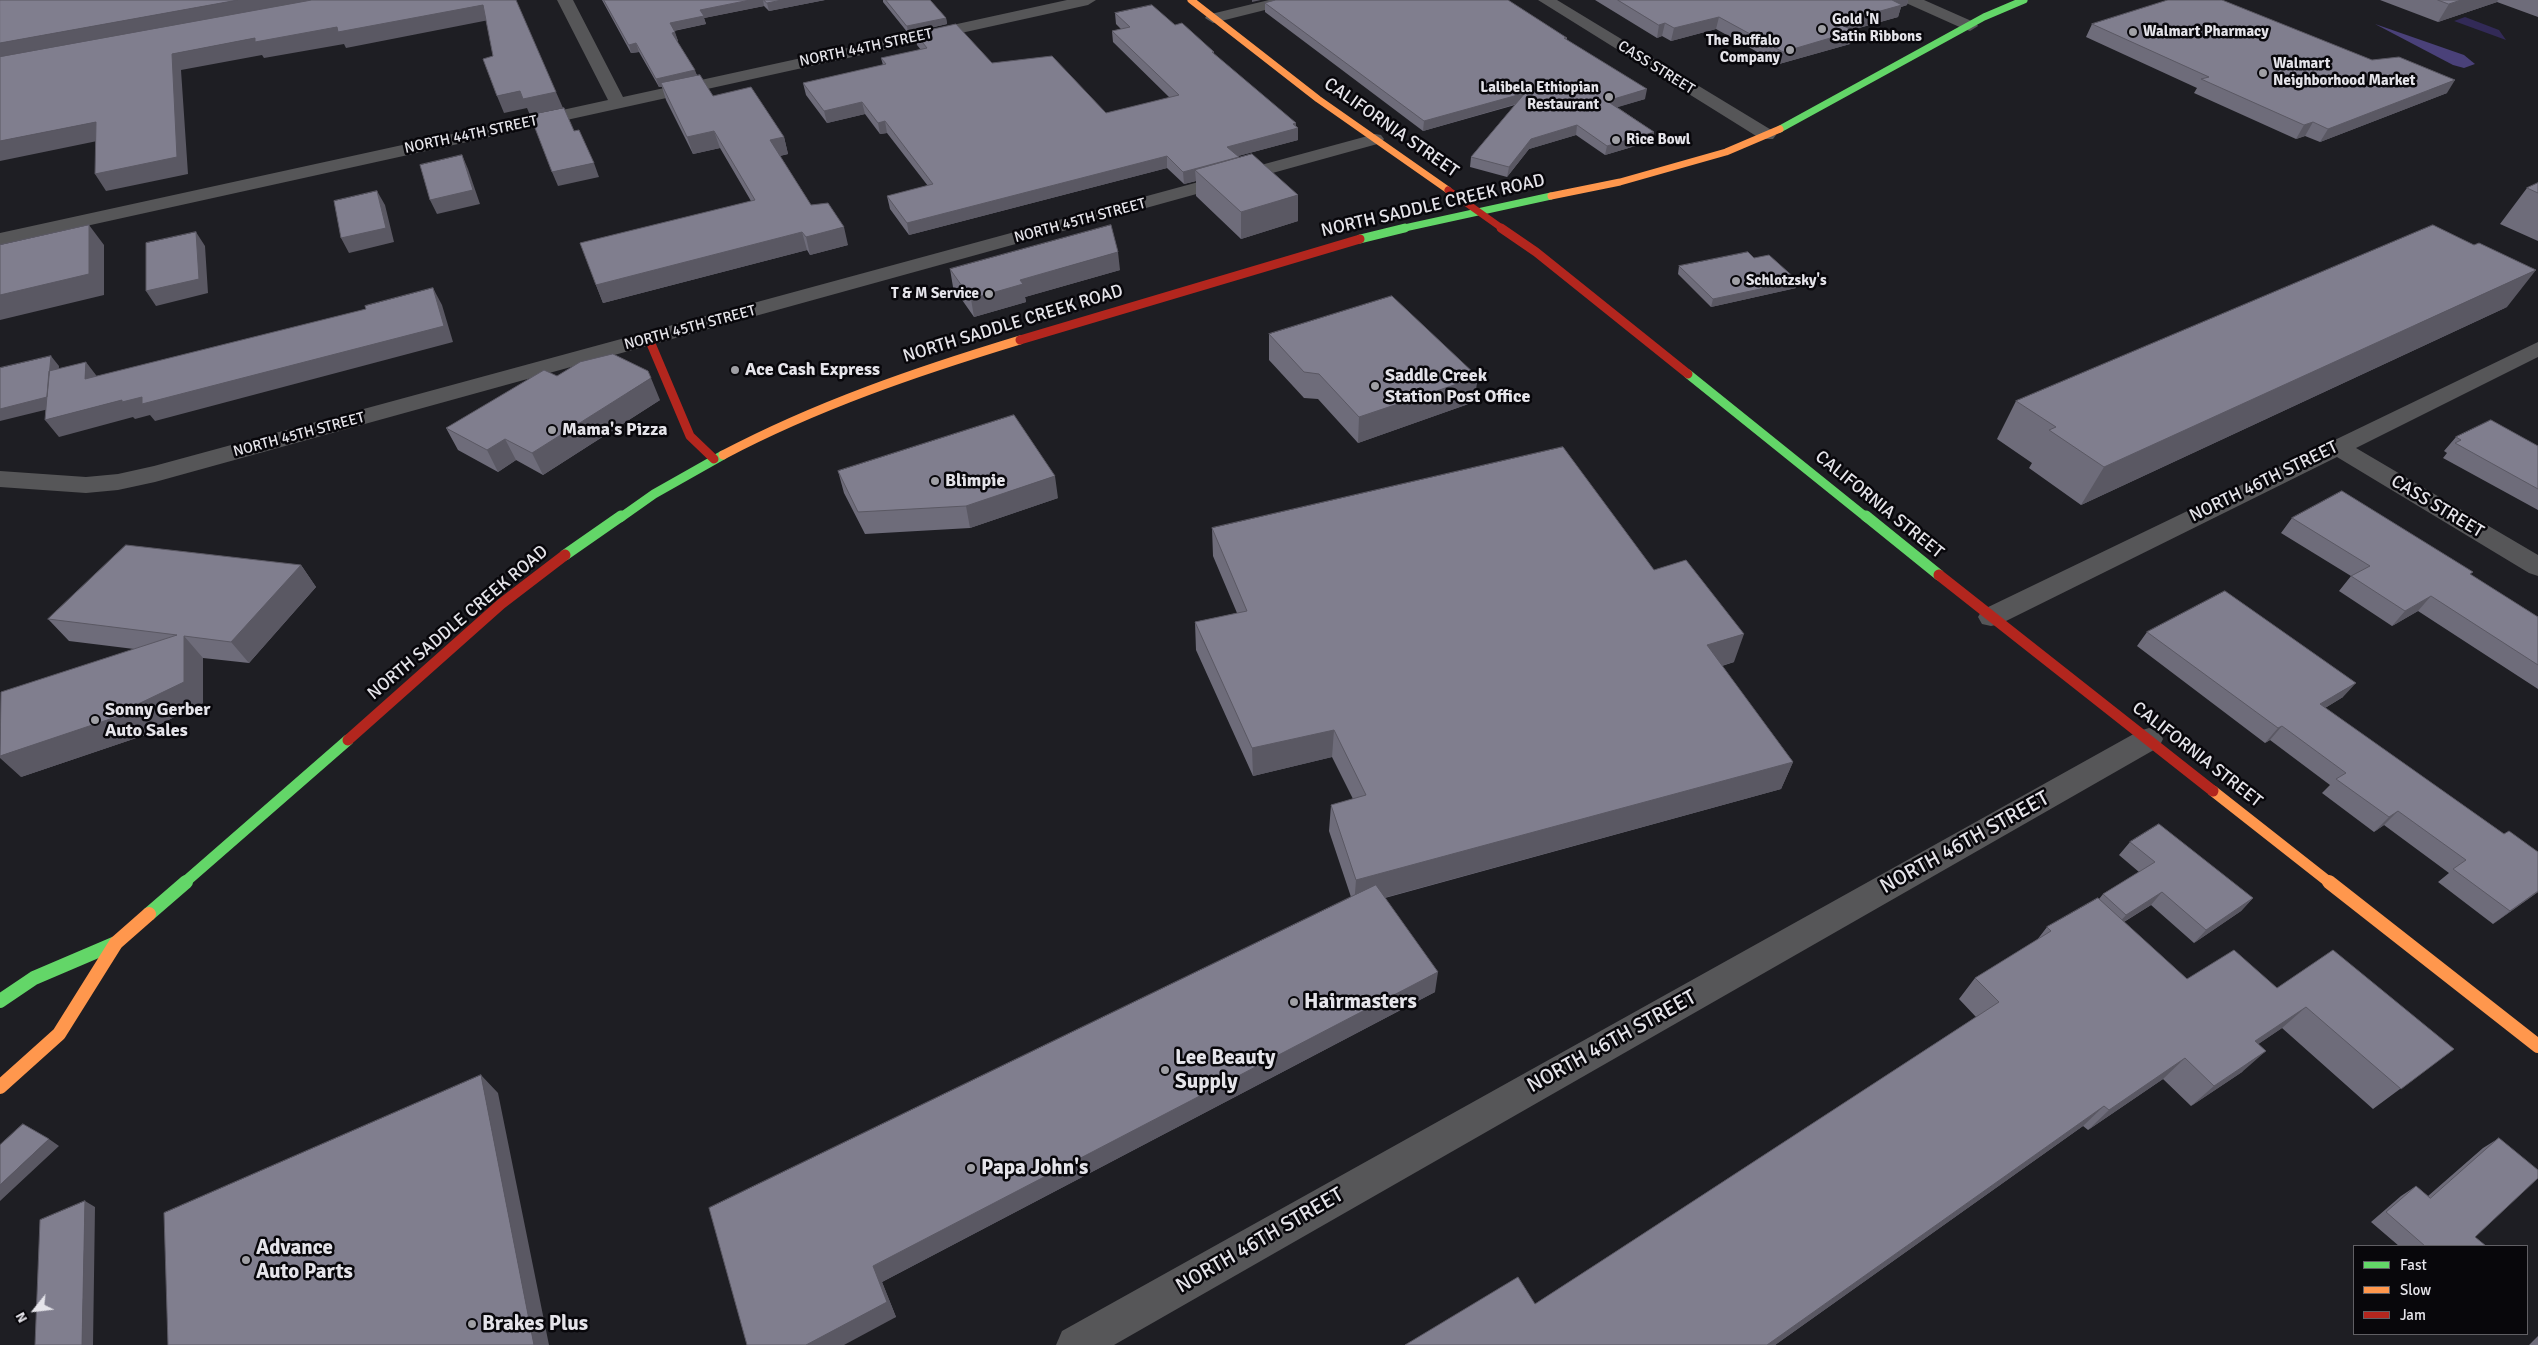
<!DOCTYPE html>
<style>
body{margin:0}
#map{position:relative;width:2538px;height:1345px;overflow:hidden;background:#1e1e23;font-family:Signika,sans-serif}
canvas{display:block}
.legend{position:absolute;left:2353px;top:1245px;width:175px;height:90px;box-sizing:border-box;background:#08070b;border:1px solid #605f64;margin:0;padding:6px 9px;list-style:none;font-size:15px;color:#e5e4ea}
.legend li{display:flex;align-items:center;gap:10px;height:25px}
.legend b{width:25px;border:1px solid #605f64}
.north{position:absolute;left:10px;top:1285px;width:50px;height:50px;-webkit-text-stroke:4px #08070b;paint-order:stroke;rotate:241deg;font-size:14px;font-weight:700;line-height:20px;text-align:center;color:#e5e4ea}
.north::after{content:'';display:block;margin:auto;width:18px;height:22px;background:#e5e4ea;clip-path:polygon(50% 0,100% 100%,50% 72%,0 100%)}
</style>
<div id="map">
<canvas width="2538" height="1345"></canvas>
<ul class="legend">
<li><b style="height:6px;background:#63d668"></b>Fast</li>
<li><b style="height:6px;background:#ff974d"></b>Slow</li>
<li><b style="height:6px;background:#b3261e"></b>Jam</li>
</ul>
<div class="north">N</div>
</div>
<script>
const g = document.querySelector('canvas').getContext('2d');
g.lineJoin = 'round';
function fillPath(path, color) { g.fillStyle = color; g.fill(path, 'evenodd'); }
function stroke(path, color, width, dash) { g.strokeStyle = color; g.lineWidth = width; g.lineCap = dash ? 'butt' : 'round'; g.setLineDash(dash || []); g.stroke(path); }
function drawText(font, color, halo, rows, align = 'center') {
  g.font = font + ' Signika,sans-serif'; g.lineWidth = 5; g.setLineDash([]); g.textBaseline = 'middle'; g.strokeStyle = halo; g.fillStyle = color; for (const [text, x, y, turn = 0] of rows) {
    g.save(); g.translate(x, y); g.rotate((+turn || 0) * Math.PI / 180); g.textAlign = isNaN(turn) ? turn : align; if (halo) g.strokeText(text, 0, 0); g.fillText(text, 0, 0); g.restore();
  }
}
fillPath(new Path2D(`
 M2465,17L2499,30L2506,40L2454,21Z`), '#322a57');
fillPath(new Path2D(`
 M2375,24L2464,55L2475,64L2464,68L2453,65Z`), '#4a4179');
fillPath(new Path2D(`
 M557,0H573L623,97L1067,0H1096L1088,5L0,245V233L608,100Z
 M1269,0H1296L1293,3L1213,23L1205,18L1207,15Z
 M1538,0H1557L1773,131L1776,135L1773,139H1761Z
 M1903,0H1924L1976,23L1978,26L1970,31L1964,29L1906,3Z
 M1375,134L1381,135L1384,139L1381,143L155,482L118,490L86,493L0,487V471L86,477L118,474L154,466Z
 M2538,342V357L2356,448L2538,555V576L2529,573L2337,457L2000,624L1991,626L1982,624L1978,617L1982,610Z
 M2149,728L2159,731L2163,739L2159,747L1114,1345H1056L1062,1331L2139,731Z`), '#565658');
stroke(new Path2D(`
 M1780,129L1984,17L2024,0
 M1400,229L1551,196`), '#63d668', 7);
stroke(new Path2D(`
 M1360,239L1405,228
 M1688,374L1867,518
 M620,518L654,494L723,455`), '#63d668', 9);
stroke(new Path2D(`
 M1866,516L1939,575
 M565,555L621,516
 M184,883L348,740`), '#63d668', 11);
stroke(new Path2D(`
 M149,914L186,882
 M0,1001L34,978L116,943`), '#63d668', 14);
stroke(new Path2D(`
 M1191,0L1318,99L1448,190
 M1551,196L1620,182L1726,152L1780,129`), '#ff974d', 7);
stroke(new Path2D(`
 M723,455C818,405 918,371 1020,340`), '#ff974d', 9);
stroke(new Path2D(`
 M2213,791L2330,883`), '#ff974d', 11);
stroke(new Path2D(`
 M2329,882L2538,1046
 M0,1087L59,1034L116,943L149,914`), '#ff974d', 14);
stroke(new Path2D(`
 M1448,190L1503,229`), '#b3261e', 7);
stroke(new Path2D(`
 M1501,228L1536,252L1688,374
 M649,339L690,436L714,459
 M1020,340L1360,239`), '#b3261e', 9);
stroke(new Path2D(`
 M1939,575L2213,791
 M348,740L501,604L565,555`), '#b3261e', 11);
fillPath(new Path2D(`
 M602,0H825L769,11L764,6L704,18L706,24L674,31L678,41H677L697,75L713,96L784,137L788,154L780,156L811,205L848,245L810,255L807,250L603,303L596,285L751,201L720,148L693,154L666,100L662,87H659L639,52L631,53Z
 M883,0H930L946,18L947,24L908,33L883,2Z
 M1595,0H1908L1907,5L1901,7L1898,17L1852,30L1850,44L1779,64L1716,29L1671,41L1662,36L1657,38Z
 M2380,0H2538V17L2497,2L2438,22Z
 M1265,3L1567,38V40L1645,99L1617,107L1654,132L1652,141L1605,155L1576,135L1529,149L1507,177L1470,167L1471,157L1515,105L1423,131L1265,12Z
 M1115,13L1175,25L1214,52V55L1298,128V140L1238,156L1298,221L1241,239L1196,196V181L1184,184L1167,168L909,235L890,209L887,196L928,186L887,133L880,134L865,114L827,123L806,95L803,83L883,65L881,58L921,50L917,45L915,33L992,63L1106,113L1170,98L1113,42L1112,31L1121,29L1116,24Z
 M2092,24L2447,93L2320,142L2305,136L2296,139L2194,93L2197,88L2086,37Z
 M2538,183V241L2500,224L2527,188Z
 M1754,258L1796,288L1711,307L1678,274L1679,266Z
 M950,269L1120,270L1025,297L1026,302L974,317L953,287Z
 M2507,307L2081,505L2029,468L2032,463L1997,439L2016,401Z
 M1269,334L1474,402L1358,443L1318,399L1304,398L1269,360Z
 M557,376L660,400L543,475L516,460L498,472L458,450L446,428Z
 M2456,437L2538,446V510L2443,458L2447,453L2444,451Z
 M838,471L1058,498L970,528L865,534L844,493Z
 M2292,518L2471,575L2538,617V689L2418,611L2392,626L2339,591L2351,576L2281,533Z
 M1212,528L1654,570L1734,662L1722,666L1793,762L1781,789L1385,898L1435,992L882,1282L896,1317L747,1345L1351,897L1329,831L1331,805L1353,799L1332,757L1253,776L1196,650L1195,622L1237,613L1213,556Z
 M301,565L316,587L249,663L203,658V703L154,727V732L21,777L134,649L69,641L48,619Z
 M2147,632L2343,697L2325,708L2504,834L2538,852V892L2493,924L2438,882L2449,873L2384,825L2374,832L2322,793L2330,785L2270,740L2265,743L2137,646Z
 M2130,842L2253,898L2241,911L2194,943L2151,905L2124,922L2187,979L2277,988L2454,1049L2373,1109L2282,1028L2258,1044L2242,1072L2191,1106L2163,1079L2088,1130L2083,1126L1775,1345H1405L1535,1304L1606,1258L1976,1017L1959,999L1975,978L2037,940L2047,927L2099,899L2103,894L2139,872L2119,855Z
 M2499,1138L2475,1237L2486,1246H2399L2371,1222L2401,1196L2416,1186L2428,1196L2483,1148Z
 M2538,1336V1345H2529Z`), '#6e6c7a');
fillPath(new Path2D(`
 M238,0H332L0,61V43Z
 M750,0H763L764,6L704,18L706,24L672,31L670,23L700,10Z
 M782,0H825L769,11L767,3Z
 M1252,0H1261L1252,2Z
 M1889,0H1908L1907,5L1901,7L1898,17L1833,35L1837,23Z
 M2461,0H2498L2497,2L2438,22L2449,4Z
 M483,5L489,20L346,48L344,44L264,58L262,55L181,70L188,174L106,191L95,174L172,54L255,38L337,27Z
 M1719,17L1716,29L1671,41L1674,28Z
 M946,18L947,24L908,33L907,26Z
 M1665,23L1662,36L1657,38L1659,25Z
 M1854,31L1850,44L1779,64L1783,52Z
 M675,32L678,41H675L672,33Z
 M636,43L639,52L631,53L629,45Z
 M695,70L698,79L661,83L662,87H659L656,79Z
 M2455,80L2447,93L2320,142L2328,129Z
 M1647,89L1645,99L1605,111L1607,101Z
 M520,91L556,92L563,108L530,115L527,108L504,113L497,96Z
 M1525,93L1523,102L1423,131L1424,121Z
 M862,102L865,114L827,123L824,111Z
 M885,121L887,133L880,134L878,123Z
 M96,122L107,139L0,161V141Z
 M2313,122L2305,136L2296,139L2304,125Z
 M1296,123V128H1298V140L1227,159V147Z
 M1577,125L1576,135L1529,149L1507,177L1509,167L1531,139Z
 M714,131L720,148L693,154L687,137Z
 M1654,132L1652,141L1605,155L1607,146Z
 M784,137L788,154L774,157L770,140Z
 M462,155L468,169L480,204L437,214L430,200Z
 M1167,156V168L909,235L907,223Z
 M1239,157V169L1195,170L1196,181L1184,184L1183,172Z
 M594,163L599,177L558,186L552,172Z
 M377,191L385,205L394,242L349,253L341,238Z
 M1298,195V221L1241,239V212Z
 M89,225L104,245V295L0,320V295Z
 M844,227L848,245L810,255L806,237Z
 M196,232L205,246L208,293L156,306L146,291Z
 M802,232L807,250L603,303L596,285Z
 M1118,252L1120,270L1025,297L1026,302L974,317L971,299L1020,280Z
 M2536,270L2507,307L2081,505L2104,467Z
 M1798,281L1796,288L1711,307L1713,299Z
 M433,288L442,305L453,342L155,421L150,415L135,419L133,417L59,437L45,420L122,400Z
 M51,356L59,366L57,407L0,421V409Z
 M86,362L99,379H85Z
 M1478,377L1474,402L1358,443L1359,417Z
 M651,378L660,400L543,475L532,453Z
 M505,439L516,460L498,472L487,450Z
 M1055,476L1058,498L970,528L966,506Z
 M301,565L316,587L249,663L231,642Z
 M2431,596L2418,611L2392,626L2405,611Z
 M1744,634L1734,662L1697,673L1707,645Z
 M184,636L203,658V703L154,727V732L21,777L0,758V756L134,706Z
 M2356,683L2343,697L2307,719L2320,704Z
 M2282,726L2270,740L2265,743L2278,728Z
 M1334,730L1332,757L1253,776L1252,748Z
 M1793,762L1781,789L1354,906L1356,880Z
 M2398,811L2384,825L2374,832L2389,817Z
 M2538,891V892L2493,924L2510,911Z
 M2162,892L2151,905L2115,927L2126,915Z
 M2253,898L2241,911L2194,943L2206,930Z
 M1438,972L1435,992L882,1282L896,1317L844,1345H806L873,1266Z
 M2306,1007L2282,1028L2232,1062L2255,1041Z
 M2266,1051L2242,1072L2191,1106L2214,1086Z
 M2185,1058L2163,1079L2088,1130L2109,1110Z
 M481,1075L498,1093L549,1345H534Z
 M2104,1106L2083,1126L1775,1345H1767Z
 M49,1139L59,1146L0,1201V1185Z
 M85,1201L95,1207L93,1345H82Z`), '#5a5863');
const building = new Path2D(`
 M0,0H238L0,43Z
 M312,0H516L556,92L523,99L520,91L497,96L483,59L493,56L483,5L338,32L337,27L255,42V38L172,54L177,157L95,174L96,122L0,141V57Z
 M604,0H750L700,10L704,16L670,23L675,32L672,33L695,70L656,79L636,43L629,45Z
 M764,0H782L767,3Z
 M886,0H930L946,18L907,26Z
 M1276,0H1508L1567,38H1564L1647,89L1607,101L1654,132L1607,146L1577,125L1531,139L1509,167L1471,157L1525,93L1424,121L1265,3Z
 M1618,0H1892L1902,5L1837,23L1854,31L1783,52L1719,17L1674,28L1665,23L1659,25Z
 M2168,0H2222L2372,60L2399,57L2455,80L2328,129L2313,122L2304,125L2201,79L2209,77L2092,24Z
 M2438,0H2461L2449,4Z
 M1152,5L1175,25L1182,23L1214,52H1212L1296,123L1293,124L1298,128L1227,147L1239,157L1183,172L1167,156L907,223L887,196L933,184L885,121L878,123L862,102L824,111L803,83L886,64L881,58L927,48L915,33L956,24L992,63L1052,56L1106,113L1179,95L1112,31L1130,27L1115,13Z
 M700,75L713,96L751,87L784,137L770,140L811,205L828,203L844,227L806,237L802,232L596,285L580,243L755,200L714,131L687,137L661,83Z
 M564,108L574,131L579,130L594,163L552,172L530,115Z
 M1252,154L1298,195L1241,212L1195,170Z
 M462,155L473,190L430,200L420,165Z
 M2538,183V193L2527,188Z
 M377,191L386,228L341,238L334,201Z
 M89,225V274L0,295V245Z
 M1111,225L1118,252L1020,280L1023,284L971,299L950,269Z
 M2433,225L2474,245L2479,243L2536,270L2104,467L2049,430L2056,427L2016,401Z
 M196,232L199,279L146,291V243Z
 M1748,252L1754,258L1769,255L1798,281L1713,299L1679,266Z
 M433,288L444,326L142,404V397L122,402V400L45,420L49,371L86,362L85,379L366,309L365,306Z
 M1392,296L1478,377L1359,417L1319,374L1304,372L1269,334Z
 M613,354L648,371L651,378L532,453L505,439L487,450L446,428L544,370L557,376L580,362Z
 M51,356L47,397L0,409V368Z
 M1014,415L1055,476L966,506L858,512L838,471Z
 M2491,420L2538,446V489L2455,443L2461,440L2456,437Z
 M1563,447L1654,570L1686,560L1744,634L1707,645L1793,762L1356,880L1331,805L1366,795L1334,730L1252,748L1195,622L1247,611L1212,528Z
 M2342,491L2473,572L2470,574L2538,617V665L2431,596L2405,611L2351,576L2370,566L2292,518Z
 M126,545L301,565L231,642L184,636V682L134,706V711L0,756L1,692L177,635L48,619Z
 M2225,591L2356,683L2320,704L2504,834L2509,831L2538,852V891L2510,911L2453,869L2466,860L2398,811L2389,817L2336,779L2346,773L2282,726L2278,728L2147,632Z
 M2159,824L2253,898L2206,930L2162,892L2126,915L2103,894L2155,862L2130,842Z
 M1376,885L1438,972L873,1266L887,1302L806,1345H747L709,1208Z
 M2098,898L2187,979L2234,950L2277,988L2333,950L2454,1049L2401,1089L2306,1007L2255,1041L2266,1051L2214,1086L2185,1058L2109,1110L2104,1106L1767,1345H1405L1518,1277L1535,1304L1606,1258L1999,1002L1975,978L2051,931L2047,927Z
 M481,1075L534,1345H168L164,1213Z
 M23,1124L49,1139L0,1185V1145Z
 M2499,1138L2538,1170V1178L2475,1237L2486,1246H2425L2386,1212L2416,1186L2430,1198Z
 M85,1201L82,1345H35L40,1220Z`);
fillPath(building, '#807e8e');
stroke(building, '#5a5863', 1);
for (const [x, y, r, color] of [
 [1822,29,5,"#9f9fa4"],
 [2133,32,5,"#9f9fa4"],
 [1790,50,5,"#9f9fa4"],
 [2263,73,5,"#9f9fa4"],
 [1609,97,5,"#9f9fa4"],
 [1616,140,5,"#9f9fa4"],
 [1736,281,5,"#9f9fa4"],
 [989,294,5,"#9f9fa4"],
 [735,370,5,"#9f9fa4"],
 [1375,386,5,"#9f9fa4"],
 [552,430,5,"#9f9fa4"],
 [935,481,5,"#9f9fa4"],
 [95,720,5,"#9f9fa4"],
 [1294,1002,5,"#9f9fa4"],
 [1165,1070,5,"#9f9fa4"],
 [971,1168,5,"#9f9fa4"],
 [246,1260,5,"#9f9fa4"],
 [472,1324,5,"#9f9fa4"]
]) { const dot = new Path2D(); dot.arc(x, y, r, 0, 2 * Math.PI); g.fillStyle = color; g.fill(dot); stroke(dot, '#08070b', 2); }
drawText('bold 15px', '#e5e4ea', '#08070b', [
 ["Gold 'N",1832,20],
 ["Satin Ribbons",1832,37],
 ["Walmart Pharmacy",2143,32],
 ["The Buffalo",1780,41,"right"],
 ["Company",1780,58,"right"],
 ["Walmart",2273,64],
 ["Neighborhood Market",2273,81],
 ["Lalibela Ethiopian",1599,88,"right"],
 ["Restaurant",1599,105,"right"],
 ["Rice Bowl",1626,140],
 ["Schlotzsky's",1746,281],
 ["T & M Service",979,294,"right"]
], 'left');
drawText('15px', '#e5e4ea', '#08070b', [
 ["NORTH 44TH STREET",866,48,-12],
 ["CASS STREET",1656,68,32],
 ["NORTH 44TH STREET",471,135,-12],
 ["NORTH 45TH STREET",1080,221,-15],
 ["NORTH 45TH STREET",690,328,-15],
 ["NORTH 45TH STREET",299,435,-15]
]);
drawText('18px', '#e5e4ea', '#08070b', [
 ["CALIFORNIA STREET",1391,128,35],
 ["NORTH SADDLE CREEK ROAD",1433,206,-13],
 ["NORTH SADDLE CREEK ROAD",1013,324,-17],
 ["NORTH 46TH STREET",2264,482,-26],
 ["CALIFORNIA STREET",1879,505,39],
 ["CASS STREET",2437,507,31],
 ["NORTH SADDLE CREEK ROAD",458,623,-40],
 ["CALIFORNIA STREET",2197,755,38]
]);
drawText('bold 18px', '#e5e4ea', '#08070b', [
 ["Ace Cash Express",745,370],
 ["Saddle Creek",1385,376],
 ["Station Post Office",1385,397],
 ["Mama's Pizza",562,430],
 ["Blimpie",945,481],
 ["Sonny Gerber",105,710],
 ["Auto Sales",105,731]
], 'left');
drawText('21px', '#e5e4ea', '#08070b', [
 ["NORTH 46TH STREET",1965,843,-29],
 ["NORTH 46TH STREET",1612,1042,-29],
 ["NORTH 46TH STREET",1260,1241,-30]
]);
drawText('bold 21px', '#e5e4ea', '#08070b', [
 ["Hairmasters",1304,1002],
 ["Lee Beauty",1175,1058],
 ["Supply",1175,1082],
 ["Papa John's",981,1168],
 ["Advance",256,1248],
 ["Auto Parts",256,1272],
 ["Brakes Plus",482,1324]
], 'left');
</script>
